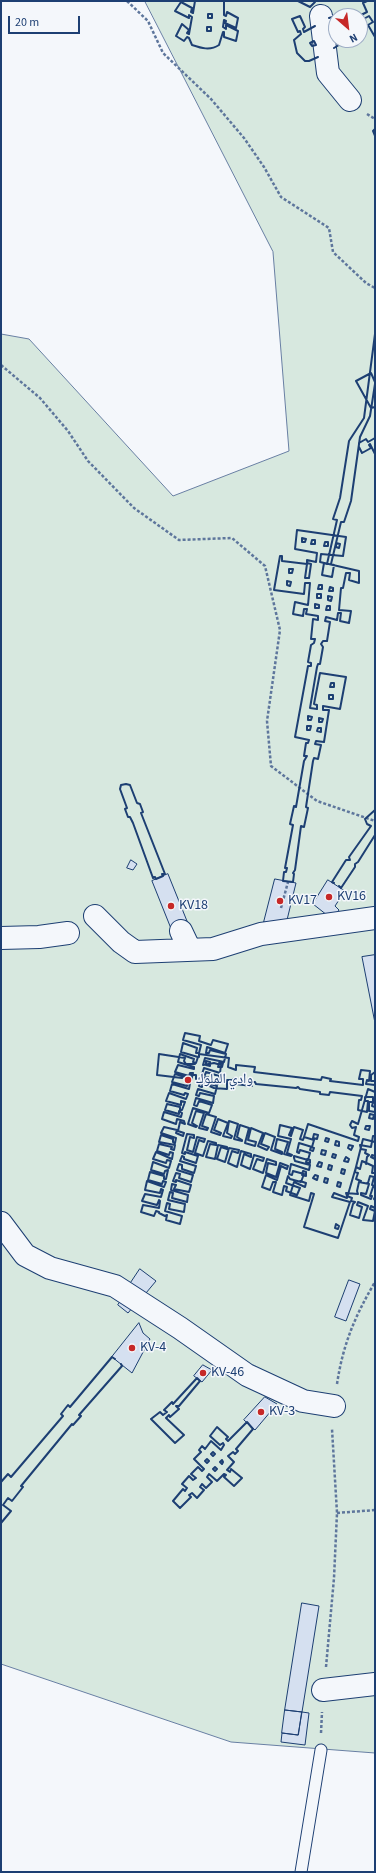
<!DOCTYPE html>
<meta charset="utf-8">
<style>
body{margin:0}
#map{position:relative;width:376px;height:1873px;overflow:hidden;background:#f4f7fb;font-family:"Source Sans 3",sans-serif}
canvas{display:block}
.frame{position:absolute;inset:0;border:2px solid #1d3f73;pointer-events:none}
.north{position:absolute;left:328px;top:8px;width:40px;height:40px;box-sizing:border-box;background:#f4f7fb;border:1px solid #9eadc5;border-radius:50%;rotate:152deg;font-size:11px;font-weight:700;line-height:16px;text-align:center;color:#1d3f73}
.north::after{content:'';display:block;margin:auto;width:14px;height:18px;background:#c62828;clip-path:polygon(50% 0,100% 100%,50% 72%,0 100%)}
.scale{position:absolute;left:8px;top:16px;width:72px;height:18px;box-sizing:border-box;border:2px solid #1d3f73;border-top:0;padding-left:5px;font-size:12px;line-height:14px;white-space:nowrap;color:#1d3f73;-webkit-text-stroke:3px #f4f7fb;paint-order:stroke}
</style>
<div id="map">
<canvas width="376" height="1873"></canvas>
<div class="frame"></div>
<div class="north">N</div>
<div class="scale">20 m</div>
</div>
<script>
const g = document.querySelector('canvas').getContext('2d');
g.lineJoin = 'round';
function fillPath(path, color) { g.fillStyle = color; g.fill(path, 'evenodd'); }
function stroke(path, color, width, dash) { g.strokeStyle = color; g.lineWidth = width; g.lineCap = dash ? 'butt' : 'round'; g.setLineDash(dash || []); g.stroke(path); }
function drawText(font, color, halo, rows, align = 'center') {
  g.font = font + ' "Source Sans 3","Noto Naskh Arabic",sans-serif'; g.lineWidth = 3; g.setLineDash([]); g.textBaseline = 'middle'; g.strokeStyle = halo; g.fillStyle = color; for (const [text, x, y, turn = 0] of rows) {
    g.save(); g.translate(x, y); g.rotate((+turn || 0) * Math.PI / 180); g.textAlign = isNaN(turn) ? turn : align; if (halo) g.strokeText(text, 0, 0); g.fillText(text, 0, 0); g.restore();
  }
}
const green = new Path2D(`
 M145,1H375V1753L231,1742L1,1664V334L29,339L173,496L289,451L273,252ZM336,16H360V40H336Z`);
fillPath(green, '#d7e8df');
stroke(green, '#687fa3', 1);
const building = new Path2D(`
 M131,860L137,864L133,870L127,868Z
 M168,874L191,931H172L152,881Z
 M275,879L296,883L287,920L279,925L264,922Z
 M328,880L345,891L335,906L339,910L332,919L313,904Z
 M375,955V1023L362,957Z
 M140,1269L156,1281L146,1293L130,1284Z
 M349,1280L360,1284L346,1321L335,1317Z
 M123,1298L133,1307L128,1313L118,1305Z
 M139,1323L143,1333L150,1339L132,1373L112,1357Z
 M203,1365L212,1370L202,1382L194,1376Z
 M265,1397L277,1404L255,1430L244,1420Z
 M302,1603L319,1606L302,1712L285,1710Z
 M285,1710L302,1712L298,1735L282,1733Z
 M302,1712L309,1713L305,1745L281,1742L282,1733L298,1735Z`);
fillPath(building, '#d5e0f0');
stroke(building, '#1d3f73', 1);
const lane = new Path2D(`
 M301,1872L321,1750`);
const street = new Path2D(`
 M321,16L328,73L350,100
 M95,916L121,942L135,952L213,949L261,934L375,918
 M181,931L190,950
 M1,938L39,937L68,933
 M1,1223L25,1255L50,1268L115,1286L180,1328L247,1375L303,1401L334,1406
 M323,1690L375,1684`);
stroke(lane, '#1d3f73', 13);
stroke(street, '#1d3f73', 24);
stroke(new Path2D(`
 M127,1L148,21L163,53L211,99L244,138L264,167L281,197L329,228L333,252L366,283L375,288
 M367,114L375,119
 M1,365L40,398L68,431L88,461L134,508L179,540L232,538L265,566L280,630L267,721L271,766L317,801L375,821
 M281,908L288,882
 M337,1384C343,1344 355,1316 375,1282
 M337,1513L375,1510
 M326,1667L334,1578L337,1513L332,1429
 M321,1733L322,1712`), '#5e769c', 2.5, [3, 2]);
stroke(lane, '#f4f7fb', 11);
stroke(street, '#f4f7fb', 22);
stroke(new Path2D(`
 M195,1L193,13L191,12L192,8L181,2L175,11L189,18V15L192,17L189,34L187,33L189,30L182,24L176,36L184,41L187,37L189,38L192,45C201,48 210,51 219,45L223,32H224V37L236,41L238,31L226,25V29L223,27L224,20L226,21L225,23L236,28L238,18L227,12L226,16L224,15V1
 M298,1L310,7L315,2
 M208,14H212V18H208Z
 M359,16L367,12L363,3L367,1
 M329,18L336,16
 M360,21L369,16L373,22L368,25L375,37
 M315,26L304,32L303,29L305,27L300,16L292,19L298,32L300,31L301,34L294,40L297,53L305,61H309L318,57
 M207,27H211V31H207Z
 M314,41L316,45L312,46L310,43Z
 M334,48L347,40
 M375,129L373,131L375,136
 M375,334L364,418L349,441L340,498L333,519L337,520L327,564L324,563L322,575L332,577L334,565L331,564L341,522H344L351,501L360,437L370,416L375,384
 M375,382L371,373L356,381L371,408L375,407
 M359,443L366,439L368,442L375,438
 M359,447L362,453L371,448L369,445L370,444L375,454
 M297,530L346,537L343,556L321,554L320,562L359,571V583L349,580L350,573H346L343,588H341L339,610L351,611L349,623L340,621L341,613H338L337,620L326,617L325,621L330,622L327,641H323L321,644L323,647L320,664H318L317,667L310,708L317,709V705L314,704L320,673L346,677L340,709L323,706V710H329L324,742L316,741L315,744L321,745L318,759L314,758L313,761L306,807L308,808L304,827L301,826L295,870L293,873L294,874L293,882L283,881L284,872H286L287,868H285L293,825L290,824L294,806L296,807L304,761L307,756H304L306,743H308L309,740L295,737L308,666H311V663L308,662L311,645L314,643L315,639H311L313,619L318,620V616L306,614L307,609H304L303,616L293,614L295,602L308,605L310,583H305L304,594L274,590L280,556H282V561L307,564L305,578H309L311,564L307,563V560L316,562L317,553L295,549Z
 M302,538L306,539L305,542H302Z
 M312,540H315V544H311Z
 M325,542H328V546H324Z
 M336,543L340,544L339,548L336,547Z
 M289,569H293L292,573H289Z
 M287,581L291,582L290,586L287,585Z
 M319,585H322V589H318Z
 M330,587L333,588V591H329Z
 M317,594H321V598H317Z
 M328,596L332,597L331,601L328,600Z
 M315,604L319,605V608H315Z
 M327,606H330V610H326Z
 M331,683H334V687H330Z
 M329,695H333V699H329Z
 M308,716L312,717L311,720H308Z
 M319,718L323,719L322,722H319Z
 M307,726H311L310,730H307Z
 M318,728H321V732L317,731Z
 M126,784L130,785L137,803L140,804L143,812L141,813L165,874H162L163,876L156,879L155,877L153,878L133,823L130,817H128L125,809L127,808L120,789L121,785Z
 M334,883L332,882L346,860H350L349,857L371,826L367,824L365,819L375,810
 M339,886L341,888L355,867V864L358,862L375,835
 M185,1033L200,1036L199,1041L211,1045L213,1040L228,1044L225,1053L207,1047L206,1053H209L210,1050L226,1054L224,1062L205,1058L203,1065L214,1063L221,1065L220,1073L204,1068L202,1074L205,1075L206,1072L219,1076L218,1084L201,1078L199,1086L202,1087L203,1082L217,1086L215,1094L198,1089L196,1095L199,1096L200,1093L214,1096L213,1103L196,1098L194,1105L197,1106L199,1101L212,1105L209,1113L193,1108L188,1124L196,1127L197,1126L192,1123L196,1111L204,1113L199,1128L207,1130L208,1128L202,1126L206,1114L216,1117L211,1132L220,1135L221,1133L214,1130L218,1119L228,1123L223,1136L231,1138L232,1136L227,1133L229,1121L238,1124L234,1139L242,1141V1140L237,1137L240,1125L249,1128L245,1143L255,1146L256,1142L248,1140L251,1128L263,1133L258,1146L267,1150L269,1147L261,1144L265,1133L275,1137L271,1150L282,1154V1152L275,1149L277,1139L288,1142L284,1154L291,1156L292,1155L287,1153L291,1139L278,1136L280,1125L292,1128L289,1135L291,1136L294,1127L303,1130L300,1139L303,1140L304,1137L314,1140L312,1147L299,1143L297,1152L299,1153L300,1150L310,1153L308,1160L294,1156V1158L295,1161L310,1165L309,1170L291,1164L289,1174L292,1175L293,1171L304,1174L301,1182L290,1179L288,1176L286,1183L300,1188L297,1195L286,1191L287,1187L284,1186L282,1195L273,1192L276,1182H273L270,1190L262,1187L266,1175L277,1180L281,1166L287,1169L288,1166L280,1163L276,1177L266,1173L268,1163L276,1165V1162L267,1159L263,1173L253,1169L257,1159L263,1161L264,1158L254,1155L250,1169L241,1165L244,1154L251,1157V1154L241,1151L237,1167L228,1163L232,1151L238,1153L239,1150L229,1148L225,1162L217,1159L221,1147L227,1149V1147L218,1145L215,1159L206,1157L210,1144L216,1145V1143L208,1141L203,1156L195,1153L199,1140L204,1142L205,1139L197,1137L193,1152L187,1150L190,1137L194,1138V1135L187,1134L182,1153L185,1154V1152L198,1156L196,1163L184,1159V1157L182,1156L180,1161L196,1166L194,1173L182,1169V1165L179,1164L177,1170L193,1175L191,1182L179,1178L180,1174L176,1173L173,1181L176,1182V1180L191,1185L189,1192L174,1189L176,1185L172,1184L171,1190L188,1195L187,1202L172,1198L173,1193L170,1192L168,1200L185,1204L184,1212L169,1209L170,1204L167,1203L165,1211L182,1216L180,1224L166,1220L167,1215L165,1216L159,1213V1212L156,1211L154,1216L141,1212L143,1205L159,1208L160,1201L159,1200L157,1205L142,1201L145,1194L161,1197L163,1190L161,1189L160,1193L145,1190L147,1181L164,1187L166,1182L163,1181L162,1184L148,1180L150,1172L164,1176V1179H166L168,1170L165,1171L164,1174L151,1170L153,1162L169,1168L171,1161L167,1160L166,1163L153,1159L156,1152L172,1159L173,1153L170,1152L169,1155L157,1151L159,1144L172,1147L171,1149L174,1150L175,1145L159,1142L161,1135L173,1139V1142L175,1143L176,1138L161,1133L164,1127L177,1130L176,1133L183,1136L184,1133L178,1131L180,1122L185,1124L184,1121L177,1119L176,1124L162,1119L164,1112L181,1117L182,1113L179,1111V1114L165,1110L167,1104L180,1107V1110H182L185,1102L181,1101V1105L166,1101L169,1093L186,1099L188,1094L185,1093L184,1095L170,1091L172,1084L189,1089L190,1083H188L187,1086L172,1082L175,1074L189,1078L191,1081L193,1073H190L189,1076L175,1072L178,1065L194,1069V1067L178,1062L180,1054L194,1059L193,1062L196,1063L198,1057L181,1052L183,1043L197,1048L196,1053H199L201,1045L183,1040Z
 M199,1057V1054L229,1058L228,1067L236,1070V1065L255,1067L254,1072L321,1080L322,1077L331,1079L330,1081L363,1085V1079H359L361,1070L370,1071L369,1081L367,1080L366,1084L375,1085
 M206,1061L210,1062V1066L206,1065Z
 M219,1063H223L222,1067H218Z
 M375,1072L371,1075V1081H375
 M191,1075H196V1079L208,1077L207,1081L205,1080V1084L214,1088L227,1089V1080H232L235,1078V1084L252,1086V1082H255L256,1084L296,1088L298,1087L300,1089L320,1092V1094L329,1095L330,1092L362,1096L361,1100H359L358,1110L367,1112L368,1101H365V1097H373V1102H369V1111L375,1112
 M183,1076L182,1078L157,1075L159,1054L185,1058L184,1061L186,1064H195
 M216,1079H221L220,1083H216Z
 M375,1103L373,1102L372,1106L375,1107
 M370,1114L374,1115L373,1119L369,1118Z
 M366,1126H370L369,1130L365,1129Z
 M314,1134L318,1135L317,1139L313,1138Z
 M304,1137L308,1124L358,1141L359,1137L354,1135L356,1127L352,1128L350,1125L352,1121L358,1124L368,1089L375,1092
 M326,1138L329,1139L328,1142L325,1141Z
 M336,1141L339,1142V1146L335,1145Z
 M349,1145L353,1146L351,1150L348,1148Z
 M311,1147L314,1148L313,1151L310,1150Z
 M375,1147V1148
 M322,1150L326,1151L325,1155L321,1154Z
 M333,1154L336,1155L335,1158L332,1157Z
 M375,1156L372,1155L371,1157L375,1159
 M346,1157L349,1159L348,1162L344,1161Z
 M307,1159L310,1160V1163L306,1162Z
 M319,1162L322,1163L321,1167L317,1166Z
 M366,1164L367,1157L369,1155L365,1153L366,1150L361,1149L360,1145L371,1147L373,1136H375
 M329,1165L332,1166L331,1170L328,1169Z
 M342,1169L345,1170L344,1174L341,1173Z
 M303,1171L306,1172V1176L302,1175Z
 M315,1175L318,1176L317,1180L313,1178Z
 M325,1178L328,1179L327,1183L324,1182Z
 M300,1181L306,1183L305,1187L294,1182L290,1195L309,1201L311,1193L314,1194L304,1227L338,1238L350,1202L332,1197L334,1193L347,1198L356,1167L363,1139L375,1142
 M361,1181L356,1179L358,1173L355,1172L356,1167L360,1169L362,1161L373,1166L372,1173H375
 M338,1182L341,1183L340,1187L337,1186Z
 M367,1183H368L370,1176L374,1177L372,1185L375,1186
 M375,1187H373L370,1196H372L371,1199L361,1195V1193L366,1194L369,1184L359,1182L357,1191L358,1194L346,1193L347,1196L352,1198L351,1201L355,1202L353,1204L350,1215L359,1218L362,1207L357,1205L358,1202L368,1206L363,1220L373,1221L375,1211L370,1209L371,1206L375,1208
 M375,1197L374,1199L375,1200
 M336,1224L339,1226L338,1229L335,1228Z
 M197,1378L200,1381L179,1406H176L179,1409L170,1417L169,1415L166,1418L184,1435L175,1443L151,1419L160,1412L163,1415L167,1412L164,1410L172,1402L173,1404Z
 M247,1422L253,1429L236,1449L238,1451L235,1454L233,1452L228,1456L234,1462L227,1470L230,1472L231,1469L242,1478L234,1486L224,1477L226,1475L224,1474L217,1481L209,1474L207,1477L212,1482L206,1488L202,1484L200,1487L204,1490L197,1498L192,1493L189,1495L191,1497L180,1508L173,1501L183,1489L185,1491L187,1488L182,1484L189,1476L193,1480L196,1478L191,1474L198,1467L202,1471L204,1469L194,1459L201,1452L199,1450L202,1446L205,1449L211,1441L221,1450L224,1445L223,1443L220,1445L210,1436L217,1427L228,1437L226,1439L228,1441Z
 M213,1452L215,1454L213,1456L211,1454Z
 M207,1459L209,1461L207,1463L205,1461Z
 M222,1460L223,1462L222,1464L220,1462Z
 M215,1467L217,1469L215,1471L213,1469Z
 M1,1482L8,1474L11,1477L63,1416L61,1414L68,1405L70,1407L112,1357L115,1359
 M1,1523L11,1511L3,1505L8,1498L12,1501L23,1487L21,1486L72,1424L73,1425L81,1416L79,1415L122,1366L121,1364`), '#1d3f73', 2);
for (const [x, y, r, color] of [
 [329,897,4,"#c62828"],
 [280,901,4,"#c62828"],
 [171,906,4,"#c62828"],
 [188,1080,4,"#c62828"],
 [132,1348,4,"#c62828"],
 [203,1373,4,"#c62828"],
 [261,1412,4,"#c62828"]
]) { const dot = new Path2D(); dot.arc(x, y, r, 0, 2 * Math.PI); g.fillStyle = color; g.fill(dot); stroke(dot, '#f4f7fb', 1.5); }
drawText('14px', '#1d3f73', '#f4f7fb', [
 ["KV16",337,897],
 ["KV17",288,901],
 ["KV18",179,906],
 ["وادي الملوك",196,1080],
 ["KV-4",140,1348],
 ["KV-46",211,1373],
 ["KV-3",269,1412]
], 'left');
</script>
